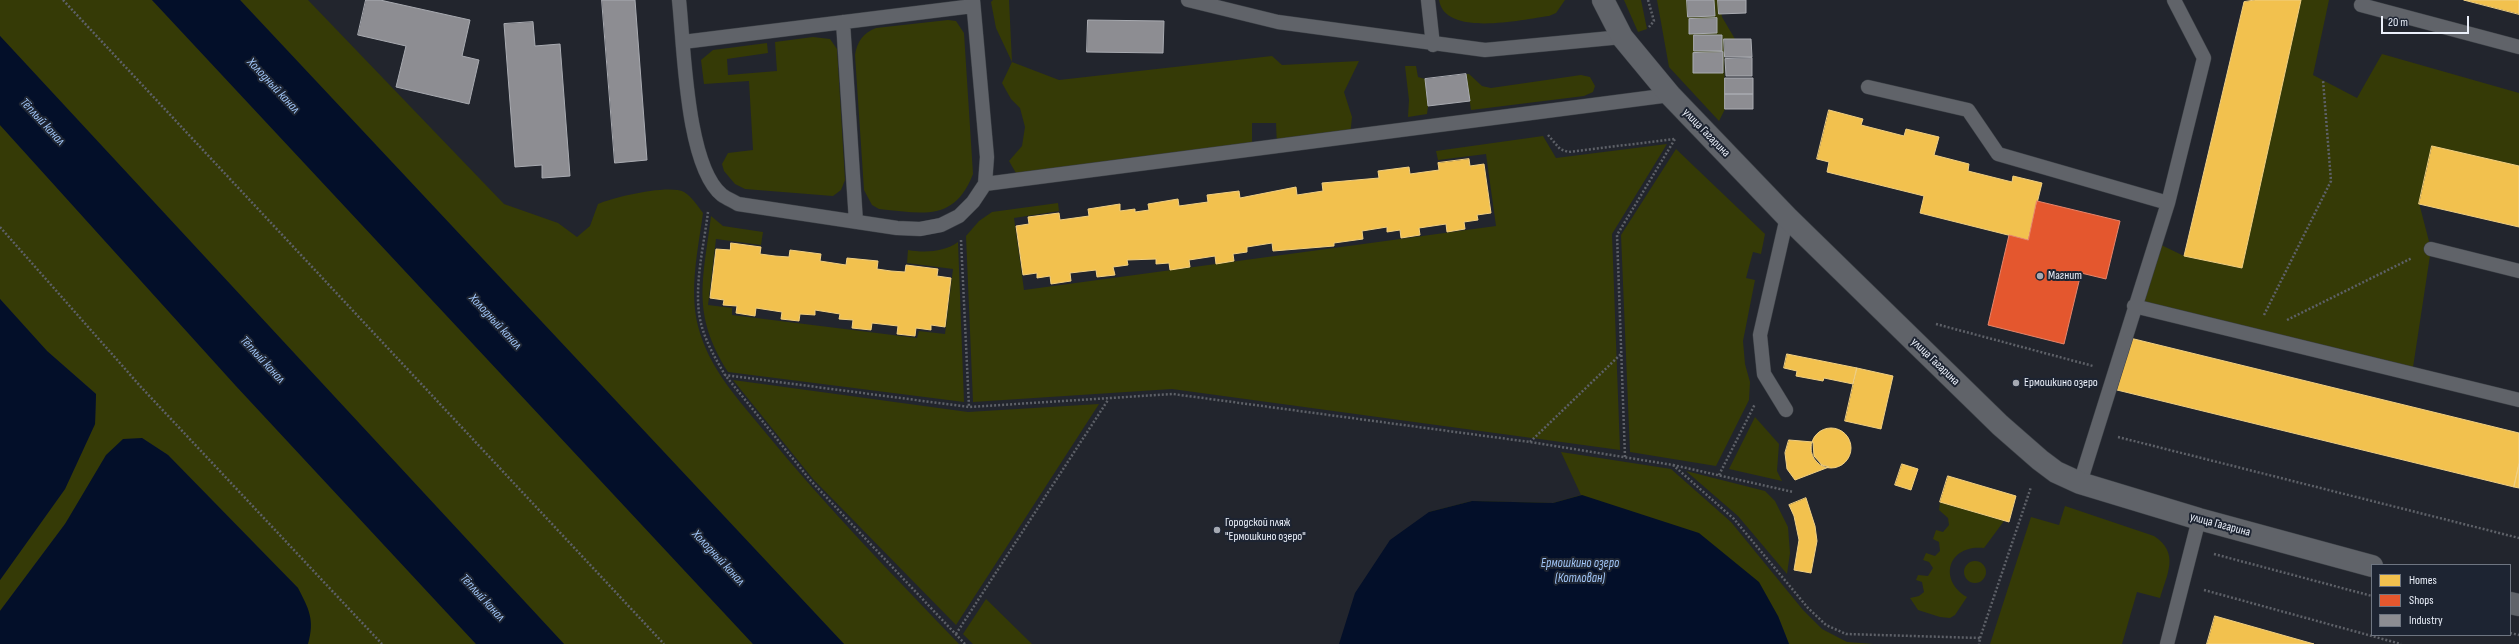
<!DOCTYPE html>
<meta charset="utf-8">
<style>
body{margin:0}
#map{position:relative;width:2519px;height:644px;overflow:hidden;background:#22252d;font-family:"Sofia Sans Condensed",sans-serif}
canvas{display:block}
.legend{position:absolute;left:2371px;top:564px;width:140px;height:72px;box-sizing:border-box;background:#1d2432;border:1px solid #6f7682;margin:0;padding:5px 7px;list-style:none;font-size:12px;color:#ebf0fa}
.legend li{display:flex;align-items:center;gap:8px;height:20px}
.legend b{width:20px;border:1px solid #6f7682}
.scale{position:absolute;left:2381px;top:16px;width:88px;height:18px;box-sizing:border-box;border:2px solid #ebf0fa;border-top:0;padding-left:5px;font-size:12px;line-height:14px;white-space:nowrap;color:#ebf0fa;-webkit-text-stroke:3px #1d2432;paint-order:stroke}
</style>
<div id="map">
<canvas width="2519" height="644"></canvas>
<ul class="legend">
<li><b style="height:11px;background:#f2c14e"></b>Homes</li>
<li><b style="height:11px;background:#e4572e"></b>Shops</li>
<li><b style="height:11px;background:#8d8d92"></b>Industry</li>
</ul>
<div class="scale">20 m</div>
</div>
<script>
const g = document.querySelector('canvas').getContext('2d');
g.lineJoin = 'round';
function fillPath(path, color) { g.fillStyle = color; g.fill(path, 'evenodd'); }
function stroke(path, color, width, dash) { g.strokeStyle = color; g.lineWidth = width; g.lineCap = dash ? 'butt' : 'round'; g.setLineDash(dash || []); g.stroke(path); }
function drawText(font, color, halo, rows, align = 'center') {
  g.font = font + ' "Sofia Sans Condensed",sans-serif'; g.lineWidth = 4; g.setLineDash([]); g.textBaseline = 'middle'; g.strokeStyle = halo; g.fillStyle = color; for (const [text, x, y, turn = 0] of rows) {
    g.save(); g.translate(x, y); g.rotate((+turn || 0) * Math.PI / 180); g.textAlign = isNaN(turn) ? turn : align; if (halo) g.strokeText(text, 0, 0); g.fillText(text, 0, 0); g.restore();
  }
}
fillPath(new Path2D(`
 M0,0H152L753,644H564L0,36Z
 M240,0H308L504,204L558,223L577,237L590,226L598,204C614,197 669,184 684,192C692,197 697,205 703,213C698,250 689,289 698,326C709,369 739,400 765,432C826,507 893,575 959,644H844Z
 M993,0H1009L1012,62L1059,80L1272,56L1282,65L1359,61L1344,92L1352,117L1350,136L1277,146L1276,123H1252V149L1020,180L1009,161L1022,146L1025,127L1020,108L1011,99L1002,83L1012,62L996,28L991,2Z
 M1439,0H1565L1556,13L1549,16C1524,19 1445,38 1439,0Z
 M1624,0H1641L1647,29L1638,32Z
 M1657,0H1719L1722,17L1735,39L1724,40L1725,109L1719,121L1669,67Z
 M2301,0H2329L2313,75L2357,98L2382,54L2519,93V166L2432,146L2419,203L2431,249L2412,374L2134,306L2155,242L2184,256L2242,268Z
 M948,20L956,21L964,33L973,174C954,223 922,213 879,209L872,205L864,190L855,55C857,42 863,33 876,28Z
 M813,37L830,39L837,49L845,180L841,190L833,196L745,189L735,184L724,171L722,164L728,153L753,150L749,81L704,84L701,60L713,50L767,43L768,53L727,59L728,75L777,71L775,42Z
 M1405,66H1416L1418,77L1425,79L1428,106L1427,114L1408,117L1409,100Z
 M1466,74H1469L1482,86L1491,88L1581,75L1590,77L1595,86L1593,92L1584,96L1471,110Z
 M0,125L236,386L476,644H280L298,588L168,455L142,438L65,524L0,611V580L65,489L95,424L96,394L47,351L0,299Z
 M1543,136L1556,158L1667,144L1612,234L1620,450L1172,389L973,402L966,236L979,221L992,212L1058,203L1059,211L1014,218L1024,290L1496,226L1486,154L1438,160L1436,151Z
 M1676,149L1765,234L1761,254L1753,252L1746,278L1755,280L1743,341L1745,364L1750,382L1749,400L1716,466L1630,452L1621,235Z
 M711,216L723,226L763,232L761,245L716,239L708,305L732,308V315L917,338L919,331L945,334L953,269L907,263L908,250C925,253 944,252 958,242L964,402L728,372C691,313 703,281 711,216Z
 M733,380L968,412L1099,404L956,625L813,479Z
 M1755,417L1779,444L1777,471L1782,481L1729,469Z
 M1561,452L1671,469L1731,522L1803,610L1822,629L1847,642L1874,644H1789L1778,616L1579,518L1429,512L1472,501L1553,503L1581,495Z
 M1686,471L1765,491L1775,501L1788,527L1790,553L1787,574L1738,516Z
 M1940,502L2004,521L1984,548C1949,544 1937,579 1967,597L1955,615L1950,618L1940,617L1918,610L1910,598L1919,596L1924,592L1922,582L1916,580L1918,575L1928,576L1933,568L1929,562L1923,560L1926,553L1935,556L1940,551L1939,542L1933,539L1936,530L1943,532L1949,525L1948,518L1939,510Z
 M2065,506L2154,536C2180,553 2167,574 2160,598L2137,592L2122,644H1990L2031,517L2059,525Z
 M1964 572a11 11 0 1 1 22 0a11 11 0 1 1-22 0Z
 M986,599L1032,644H973L963,634Z`), '#353a06');
fillPath(new Path2D(`
 M152,0H240L844,644H753Z
 M0,36L564,644H476L236,386L0,125Z
 M0,299L47,351L96,394L95,424L65,489L0,580Z
 M142,438L168,455L298,588C309,609 315,620 308,644H0V611L65,524L106,455L123,439Z
 M1582,495L1699,533L1759,582L1778,616L1789,644H1339L1355,593L1390,540L1429,512L1472,501L1553,503Z`), '#030f29');
const homes = new Path2D(`
 M2255,0H2301L2242,268L2184,256L2244,2Z
 M2464,0H2519V14Z
 M1829,110L1863,119L1861,125L1904,136L1906,129L1939,137L1934,155L1969,164L1968,171L2012,182L2013,176L2042,183L2028,240L1920,213L1924,196L1827,172L1829,162L1817,159Z
 M2432,146L2519,166V227L2419,204Z
 M1469,159L1470,166L1484,164L1491,213L1477,215L1478,220L1464,222L1465,229L1447,232L1446,224L1419,228L1420,235L1401,238L1400,230L1387,232V227L1362,231L1363,239L1334,243V246L1273,251L1272,243L1247,247V252L1233,254L1234,261L1216,264L1215,256L1189,260L1190,267L1170,270L1169,263L1156,264V259L1127,260L1128,265L1113,267L1115,275L1097,277L1096,270L1070,273L1071,281L1051,284L1050,276L1037,278V273L1023,275L1016,226L1029,224L1028,217L1059,213L1060,220L1089,216L1088,209L1120,204V211L1135,209V212L1149,210L1148,204L1178,199L1179,206L1208,202L1207,195L1239,191L1240,198L1296,187L1297,195L1323,191L1322,183L1379,178L1378,171L1409,167L1410,174L1439,170L1438,163Z
 M731,243L761,247L760,254L775,256L789,257L790,250L821,254L820,261L846,265L847,258L878,261L877,269L891,271L905,272L906,265L938,269L937,276L951,278L945,327L931,325V330L916,328L915,336L897,334L898,326L872,323L871,330L852,328L853,320L839,319L840,314L815,310V315L800,314L799,321L781,319L782,312L756,308L755,316L736,313L737,306L723,305L724,300L710,298L716,249L730,250Z
 M2130,338L2519,433V464L2514,487L2117,390Z
 M1787,354L1857,368L1853,384L1824,378L1823,381L1796,376L1797,371L1784,368Z
 M1857,368L1893,376L1881,429L1845,421Z
 M1811 448a20 20 0 1 1 40 0a20 20 0 1 1-40 0Z
 M1789,440L1813,442L1814,456L1822,465L1829,467L1795,480L1787,469L1785,453Z
 M1902,464L1918,469L1911,490L1895,485Z
 M2519,464V488L2514,487Z
 M1948,476L2016,496L2009,522L1940,502Z
 M1806,498L1815,526L1817,541L1811,573L1794,570L1799,540L1794,516L1789,505Z
 M2215,616L2314,644H2207Z`);
fillPath(homes, '#f2c14e');
stroke(homes, '#f0cf82', 1);
const shops = new Path2D(`
 M2037,201L2120,221L2106,279L2081,273L2064,344L1988,325L2009,235L2028,240Z`);
fillPath(shops, '#e4572e');
stroke(shops, '#e6856b', 1);
const industry = new Path2D(`
 M366,0H380L470,20L462,56L479,60L469,104L396,87L406,46L358,35Z
 M602,0H635L647,160L615,163Z
 M1687,0H1714L1715,16L1688,17Z
 M1718,0H1746V13L1719,14Z
 M1717,18V33L1689,34V19Z
 M1088,20L1164,21L1163,53L1087,52Z
 M533,22L535,46L560,44L570,176L542,178V165L515,167L504,24Z
 M1694,35H1722V51H1694Z
 M1724,39H1751L1752,57H1725Z
 M1723,52V73H1693V53Z
 M1752,58V76H1726L1725,59Z
 M1466,74L1470,101L1428,106L1425,79Z
 M1725,78H1753V94H1725Z
 M1725,94H1753V109H1725Z`);
fillPath(industry, '#8d8d92');
stroke(industry, '#a9abb1', 1);
const lane = new Path2D(`
 M679,0C684,45 686,166 722,195C726,198 733,201 738,204L897,228L920,229L941,225L959,216L973,202L985,184L987,157L973,0
 M1188,0L1278,22L1485,50L1622,37
 M1428,0L1433,45
 M2361,5L2519,47
 M843,22L856,222
 M683,42L973,6
 M1868,87L1968,110L1998,154L2168,203
 M985,184L1670,95
 M2431,249L2519,271
 M2134,306L2519,400
 M1786,410L1764,374L1760,335L1787,217
 M2080,483L2168,203L2204,58L2174,0
 M2167,644L2199,519`);
const secondary = new Path2D(`
 M1603,0L1622,37L1670,95L1787,217L2000,425L2040,460L2056,472L2080,483L2199,519L2372,566
 M2510,603L2519,605`);
stroke(lane, '#3c4046', 15);
stroke(secondary, '#3c4046', 23);
stroke(new Path2D(`
 M63,0L664,644
 M1648,0L1654,21L1649,27
 M1548,135L1560,149L1568,152L1675,139
 M708,212C704,244 695,281 699,313C702,336 714,356 725,375
 M0,227L141,387L382,644
 M961,240L969,407
 M2264,315L2331,181L2323,80
 M2287,320L2412,258
 M1936,324L2093,366
 M2118,437L2519,538
 M1530,442L1621,354
 M1625,457L1617,235L1675,139
 M1673,465L1793,492
 M1719,475L1755,404
 M2214,554L2372,596
 M2204,590L2401,644
 M2510,633L2519,635
 M956,634L1108,400
 M1980,638L2031,487
 M965,644L811,481L725,375L969,407L1173,394L1530,442L1673,465L1734,519L1808,608L1826,625L1846,634L1980,638L1979,644`), '#5e6168', 2.5, [2, 2]);
stroke(lane, '#606369', 14);
stroke(secondary, '#606369', 22);
for (const [x, y, r, color] of [
 [2040,276,4,"#a5a9b2"],
 [2016,383,4,"#a5a9b2"],
 [1217,530,4,"#a5a9b2"]
]) { const dot = new Path2D(); dot.arc(x, y, r, 0, 2 * Math.PI); g.fillStyle = color; g.fill(dot); stroke(dot, '#1d2432', 1.5); }
drawText('12px', '#ebf0fa', '#1d2432', [
 ["улица Гагарина",1706,133,46],
 ["улица Гагарина",1935,362,44],
 ["улица Гагарина",2220,525,15]
]);
drawText('12px', '#ebf0fa', '#1d2432', [
 ["Магнит",2048,276],
 ["Ермошкино озеро",2024,383],
 ["Городской пляж",1225,523],
 ["\"Ермошкино озеро\"",1225,537]
], 'left');
drawText('italic 13px', '#a0c4f5', '#1d2432', [
 ["Холодный канал",273,86,47],
 ["Тёплый канал",42,122,47],
 ["Холодный канал",495,322,47],
 ["Тёплый канал",262,360,47],
 ["Холодный канал",718,558,47],
 ["Ермошкино озеро",1580,564],
 ["(Котлован)",1580,579],
 ["Тёплый канал",482,598,47]
]);
</script>
